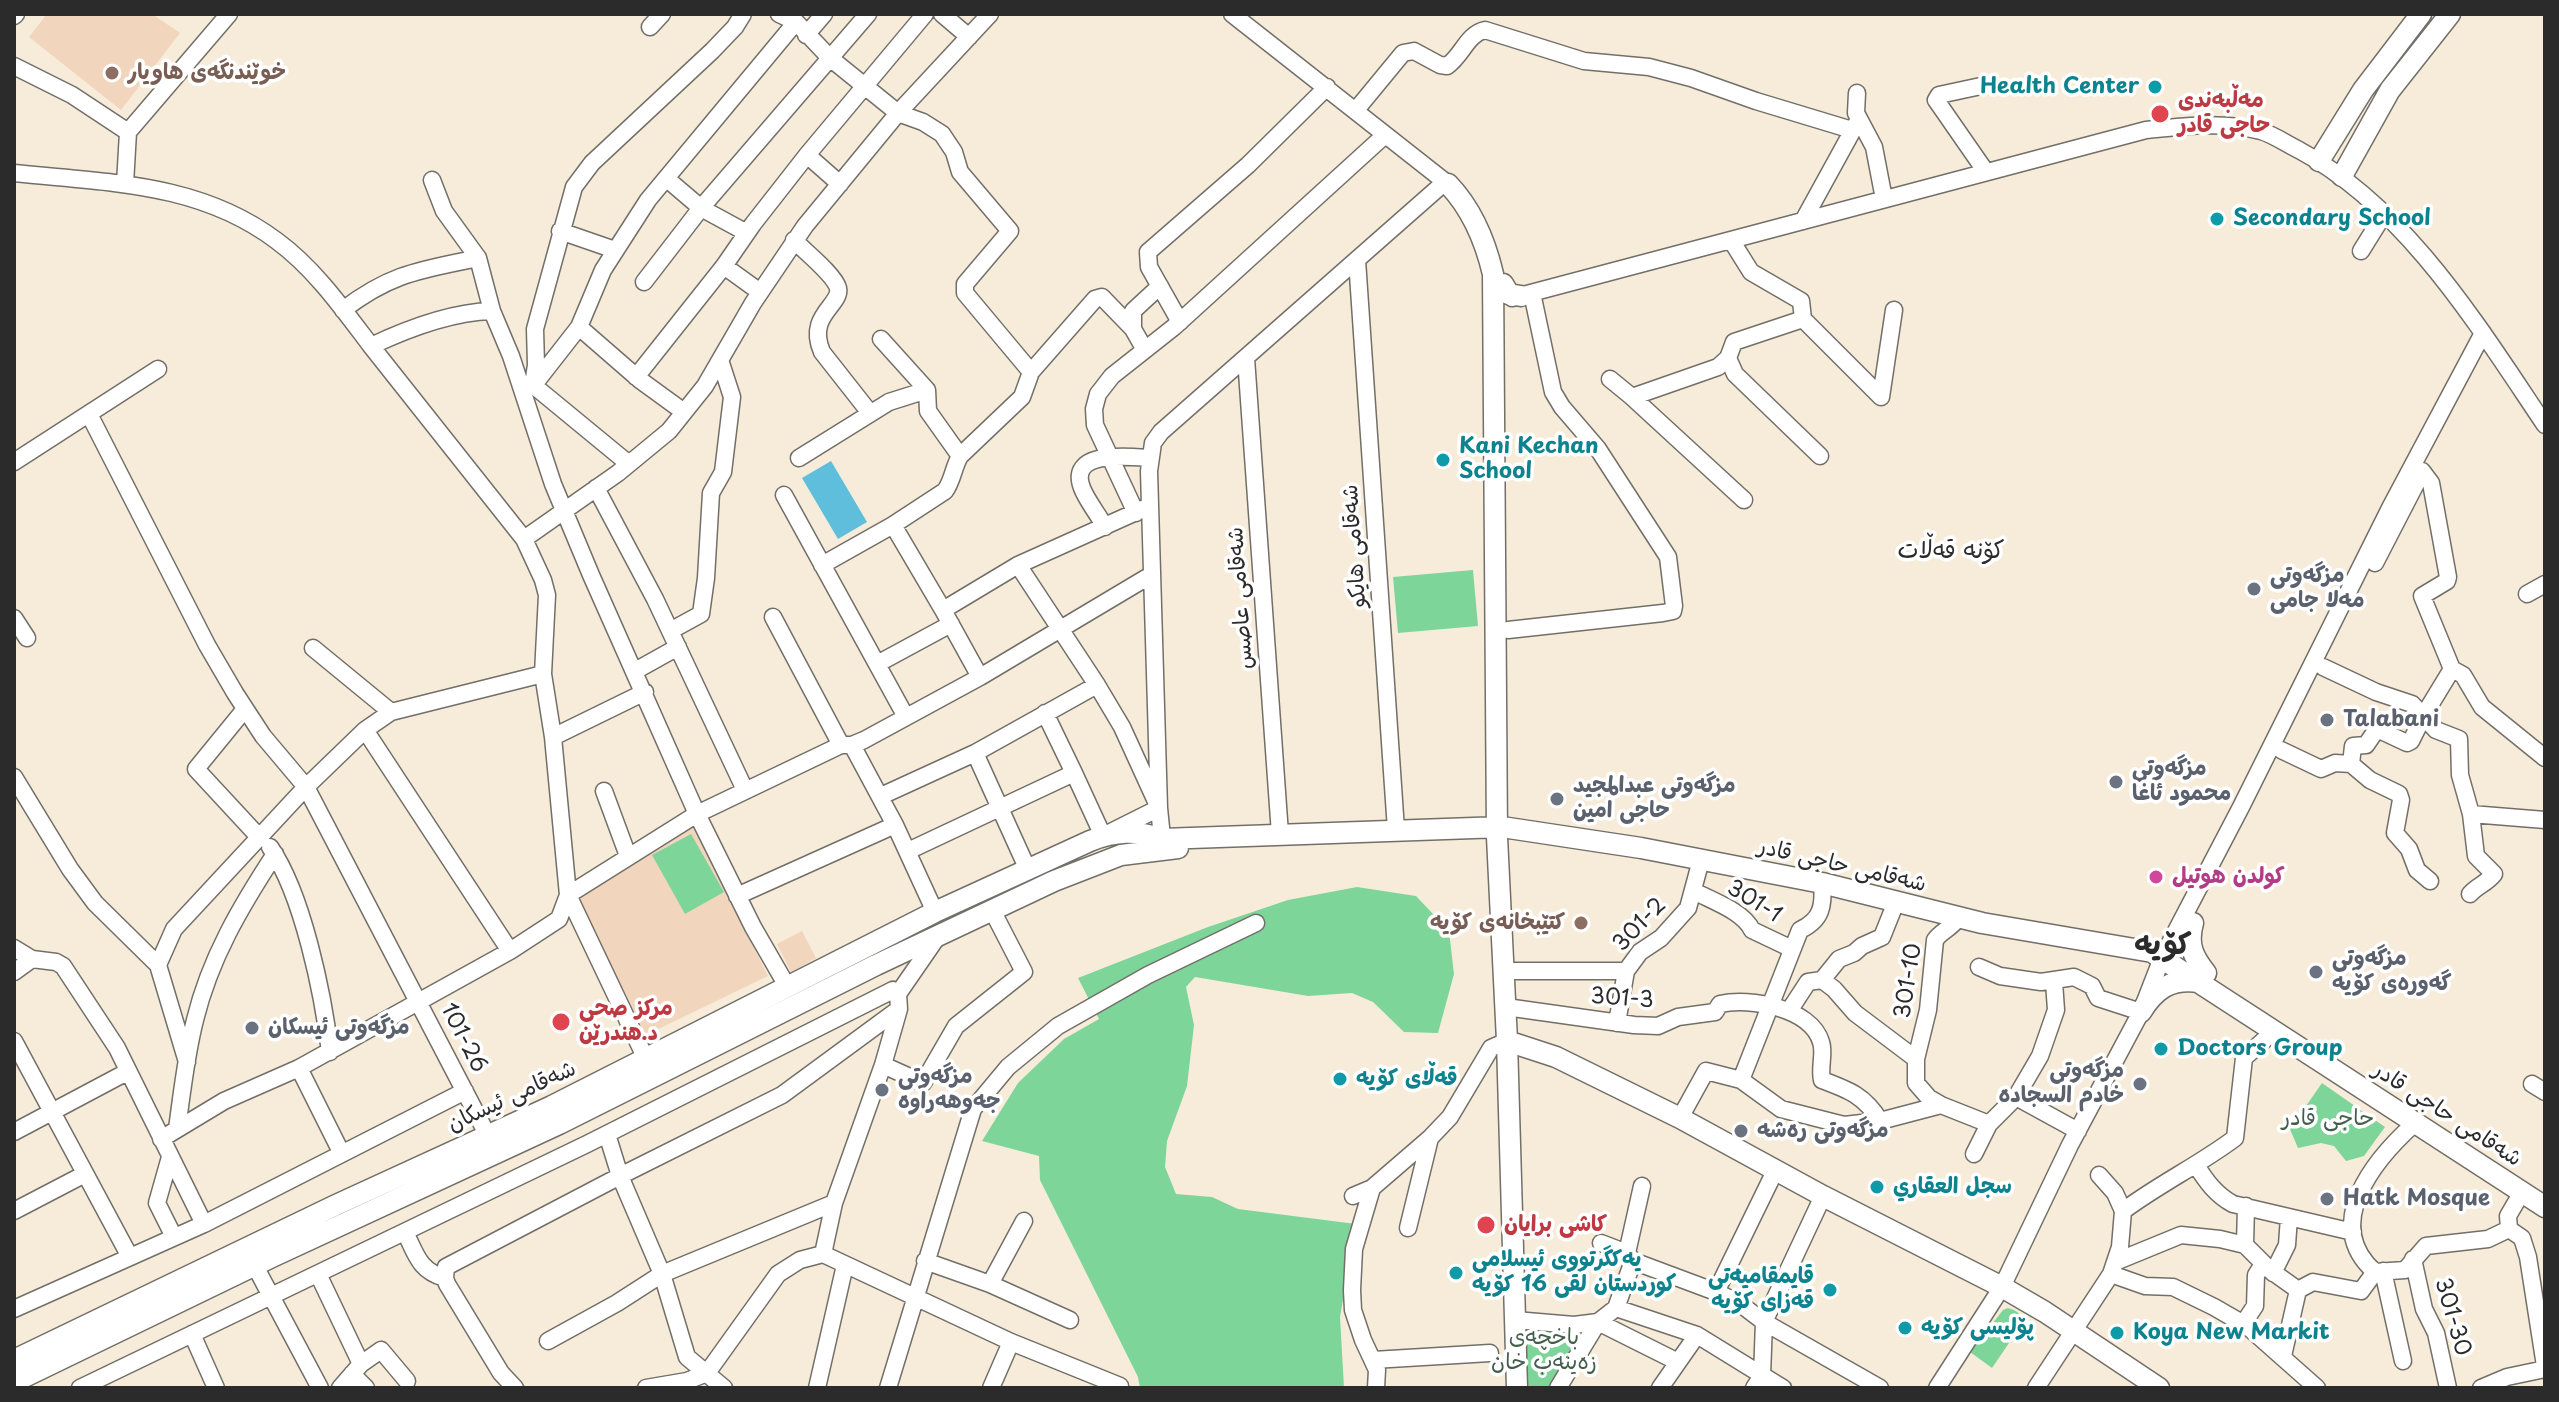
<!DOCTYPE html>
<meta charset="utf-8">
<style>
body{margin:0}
#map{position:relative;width:2559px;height:1402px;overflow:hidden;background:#f7ecda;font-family:"Playpen Sans",sans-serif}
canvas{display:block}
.frame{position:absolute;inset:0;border:16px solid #2b2b2b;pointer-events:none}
</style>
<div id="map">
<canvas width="2559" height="1402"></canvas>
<div class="frame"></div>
</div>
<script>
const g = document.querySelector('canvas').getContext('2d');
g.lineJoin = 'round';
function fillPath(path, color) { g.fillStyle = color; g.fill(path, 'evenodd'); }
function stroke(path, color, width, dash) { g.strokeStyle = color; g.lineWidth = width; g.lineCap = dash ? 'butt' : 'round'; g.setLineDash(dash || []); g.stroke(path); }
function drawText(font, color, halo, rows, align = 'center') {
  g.font = font + ' "Playpen Sans","Playpen Sans Arabic",sans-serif'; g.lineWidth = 7; g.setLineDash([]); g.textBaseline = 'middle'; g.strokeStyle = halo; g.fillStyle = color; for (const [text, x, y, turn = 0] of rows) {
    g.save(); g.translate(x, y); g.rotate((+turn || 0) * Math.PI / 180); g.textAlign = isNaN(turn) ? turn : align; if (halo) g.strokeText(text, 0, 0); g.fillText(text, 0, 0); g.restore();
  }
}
fillPath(new Path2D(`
 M47,14H152L180,33L121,110L29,37Z
 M691,823L768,976L646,1035L577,896Z
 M802,931L816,958L791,972L777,944Z`), '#f1d5bc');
fillPath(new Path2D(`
 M1473,570L1478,626L1398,633L1393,577Z
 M691,834L724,892L685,914L652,855Z
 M1357,887L1416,896L1449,931L1454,974L1438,1033L1404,1032L1373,1002L1352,993L1308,996L1195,977L1186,987L1194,1025L1187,1086L1167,1141L1165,1167L1176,1194L1212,1197L1238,1209L1356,1224L1340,1317L1344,1388H1140L1138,1377L1040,1180L1039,1156L982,1141L1018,1083L1064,1039L1099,1019L1078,978L1208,927L1288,900Z
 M2322,1083L2385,1127L2364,1156L2346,1161L2334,1146L2321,1143L2298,1148L2289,1127L2294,1116L2304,1109Z
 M2008,1308L2014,1310L2026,1318L1992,1368L1970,1352L2003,1310Z
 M1520,1327L1581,1331L1549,1388H1521Z`), '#7ed599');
fillPath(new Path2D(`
 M831,461L867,522L838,539L802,478Z`), '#5ebedc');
const minor = new Path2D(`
 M779,14L796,22L830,58L898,113L923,122L942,134L954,152L960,172L1010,231L965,284V293L1031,372
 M942,14L969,37
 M1232,14L1448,184
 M14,16L16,14
 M650,27L662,14
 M806,35L824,14
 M14,66L72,95L128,132L229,14
 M1981,86L1939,95L1936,100L1986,172
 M1857,93L1856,113L1874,147L1884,199
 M1356,110L1403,53L1414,51L1440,65L1447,66C1462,56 1467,34 1485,30L1584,61L1649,67L1691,78L1756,101L1852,130
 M807,155L840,184
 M14,173C107,183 199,182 277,241C315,269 343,309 371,346C409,328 451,312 492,311L511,356L553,484L591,575L697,814L753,927L787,986
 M667,179L701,208L747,233
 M432,180L444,211L478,258L492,311
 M125,184L128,132
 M1803,221L1859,119
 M560,231L615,250
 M794,240C804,251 834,274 838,288C842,305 806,315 822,352L870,413
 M1731,240L1751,272L1801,301L1803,319L1881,397L1894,310
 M2361,251L2384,214
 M1357,260L1396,830
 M724,266L760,292
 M644,282L701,208L868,14
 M1512,298L2146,130C2184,126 2223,121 2261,131C2274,135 2287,144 2299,150C2407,208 2478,326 2545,425
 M343,310C391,273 421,270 478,258
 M1803,319L1734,342L1728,358L1735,374L1820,456
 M1180,322L1149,267L1148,252L1248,165L1327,87
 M579,327L640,380L684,412
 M1133,329V311L1160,286
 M881,339L927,390L928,411L960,456
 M371,346L524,539L543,580L547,595L543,674L553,737L568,895L646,1059
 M1246,358L1280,834
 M1728,358L1718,367L1632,397L1744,500
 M636,377L724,266L753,224L807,155L925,14
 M1610,379L1632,397
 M536,382L579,327L603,270L648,200L796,22
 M89,414L207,645L235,693L263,736L306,787L174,929L158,965
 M799,458L889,402L927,390
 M14,462L158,369
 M629,464L533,385L536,365L535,329L574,187L592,163L712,51L735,27L743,14
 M596,488L655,599L745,790
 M784,495L906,717
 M1136,513L1095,425L1094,409L1098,394L1112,376L1174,327L1385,135
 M1105,527C1098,514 1087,501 1082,488C1067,449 1131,457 1150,458
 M524,539L618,473L669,431L705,386L753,303L805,226L898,113L990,14
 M2375,563L2421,474
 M822,565L893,525
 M2527,594L2545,584
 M943,610L893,525L945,491C953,480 953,468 960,456L1022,397L1031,372L1095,299L1102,297L1133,329L1145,350
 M773,617L841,745
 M14,618L27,638
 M1508,630L1663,613L1673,611L1674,606L1668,557L1598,449L1562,407L1553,392L1532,293
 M670,631L701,614L706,578L711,493L723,472L732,397L720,360
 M313,648L391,712
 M877,664L951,624
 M2323,667L2376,692L2412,704L2436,730L2459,739L2460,775L2471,814L2476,856L2494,874C2486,884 2478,885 2470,894
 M2452,669L2463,675L2482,707L2545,758
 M635,671L678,647
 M980,677L943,610L1018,565
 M1097,685L1018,565L1145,508
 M245,709L196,769L259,837
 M1045,713L1074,773
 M365,730L391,712L543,674
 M553,737L645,692
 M2281,750L2321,769L2335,763L2351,764L2370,780L2399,794L2401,800L2395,833L2409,849L2417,870L2430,881
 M975,753L1028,870
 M2351,764L2353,746L2366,745L2377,729L2407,743L2411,741L2424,715L2452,669L2422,596L2447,581L2448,577L2431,483L2422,471
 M14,777L70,869L95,903L158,965L187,1062
 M604,791L628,856
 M881,796L975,753L1097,685L1122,727L1159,808L1103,836L1074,773L908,851
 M2471,814L2545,820
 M895,825L935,912
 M270,847C303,895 323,994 330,1052
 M1163,847L1159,808L1149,471L1153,443L1161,432L1445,182
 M1694,891C1712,901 1743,911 1752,930L1792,949
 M737,896L895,825L852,745
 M14,948L32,959
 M1979,967L2000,976L2041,982L2074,977L2092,986L2098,998L2141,1012
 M1513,971H1626
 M14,972L32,959L56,962L63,966L117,1048L204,1224
 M1822,980L1839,959L1854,953L1862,946L1882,937L1896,902
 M1513,1008L1634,1025L1658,1026L1678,1017L1715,1012L1720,1004C1750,997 1811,1008 1821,1042C1825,1054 1819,1067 1822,1080C1849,1090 1865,1096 1880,1121
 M1789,1011L1808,982L1822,980L1834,989L1855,1013L1916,1059
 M1617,1023L1626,971L1640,952L1661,938L1688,908L1701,860
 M14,1041L130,1257
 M883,1065L923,1083L956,1026L1024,972L992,910
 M299,1068L341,1152
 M1741,1080L1781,1109L1844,1125L1880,1121L1941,1105L1989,1124
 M2532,1084L2545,1092
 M2016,1097L2078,1131
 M1941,1105L1929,1098L1916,1083V1059L1928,1010L1935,940C1941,931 1952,928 1958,918
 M1680,1118L1706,1071L1741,1080L1800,930C1822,920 1824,905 1822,883
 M177,1129C182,1093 186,1055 195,1020C210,958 241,906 275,854
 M14,1132L127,1072
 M607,1134L620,1176L662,1274L687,1357L724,1388
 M488,1136L306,787L365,730L510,951
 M161,1139L224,1101L299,1068L510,951L559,919L568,895L697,814L841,745H852L864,740L980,677L1151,575
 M1974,1154L1989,1124L2016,1097L2040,1056L2056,1010L2054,982
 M170,1157L157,1203L174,1237
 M2196,1165C2206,1181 2216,1195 2233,1204L2353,1232
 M1372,1188L1354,1249L1352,1290L1353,1310L1363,1340L1377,1370L1376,1388
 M1353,1196L1372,1188L1430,1138L1450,1117L1491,1048L1507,1041
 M14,1211L85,1174
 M2123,1211C2159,1184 2199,1165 2235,1138L2244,1058L2273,1032
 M1408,1228L1430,1138
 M2509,1229L2522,1238L2528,1257L2545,1366
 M2509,1229L2508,1216L2522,1192
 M405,1232C416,1254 419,1271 445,1278
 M1601,1243L1627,1253L1633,1261L1716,1292L1739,1303L1764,1322L1880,1388
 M2245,1245L2246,1206
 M1627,1253L1642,1186
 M823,1254L834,1203L883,1065L899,1009L898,994L938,936
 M2413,1259L2424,1309L2436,1333L2448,1388
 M925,1261L990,1284L1070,1320
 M2115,1262L2181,1235L2220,1239L2245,1245L2270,1270L2298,1290L2313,1282L2361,1291L2375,1272
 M255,1266L320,1388
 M2383,1271L2403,1361
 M2375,1272C2320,1224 2376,1158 2415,1123
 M2375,1272L2405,1270L2426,1246L2488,1239L2509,1229
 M2273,1273L2287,1245L2289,1217
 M318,1274L361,1364
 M2111,1274L2145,1286L2173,1287L2214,1307L2247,1326L2317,1388
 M990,1284L1024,1221
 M1716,1292L1776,1169
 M1616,1308L1697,1335L1783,1388
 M14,1309L204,1224L465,1091
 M1515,1320L1574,1325L1598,1322L1678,1362
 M2243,1324L2255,1306L2256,1275L2263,1264
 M192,1334L216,1388
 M548,1341L617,1303L662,1274L834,1203
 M2283,1356L2298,1290
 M1373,1360L1490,1353
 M352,1374L366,1388
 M80,1388L587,1144L893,990L898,994
 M340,1388L361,1364L381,1350L407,1381
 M515,1388L501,1373L447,1284L445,1278L446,1267L620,1176L782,1095L899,1009
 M646,1388L687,1381L707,1373L778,1274L800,1260L823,1254L1011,1342L1120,1386
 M817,1388L845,1265
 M888,1388L973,1109L1008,1067L1058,1026L1148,975L1256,923
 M991,1388L1011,1342
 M1558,1388L1598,1322L1616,1308L1633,1261
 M1660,1388L1697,1335
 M1754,1388L1762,1376L1764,1322L1823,1196
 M1937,1388L2002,1287L2070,1145L2141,1012L2162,958L2241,807L2390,508L2483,333
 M2036,1388L2111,1274L2120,1247L2123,1211L2115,1193L2099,1175
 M2481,1388L2507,1377L2545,1369`);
const major = new Path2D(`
 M2319,161L2363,90L2421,14
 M2342,176L2390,90L2450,14
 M1448,184C1472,209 1485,240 1493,274L1497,837L1507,1041L1517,1388
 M1503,284L1509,294L1521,296
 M2193,923C2187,944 2193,957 2206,973
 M2141,1012C2155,989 2171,978 2199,982
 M1507,1041L1556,1057L1680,1118L1823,1196L2002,1287L2045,1312L2159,1388
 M14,1360L336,1205L552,1106L935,912L1090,841C1115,831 1137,830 1162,839L1502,827L1641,848L1822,883L1982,923L2152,952L2545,1207
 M14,1382L272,1257L559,1124L876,965L1054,881L1121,855L1178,848`);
stroke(minor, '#726f68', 19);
stroke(major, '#726f68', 23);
stroke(minor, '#fff', 16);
stroke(major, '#fff', 20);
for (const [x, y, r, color] of [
 [112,73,8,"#8d6e63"],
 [2155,87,8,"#0f9aa8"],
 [2160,114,10,"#e0444e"],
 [2217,219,8,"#0f9aa8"],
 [1443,460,8,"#0f9aa8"],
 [2254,589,8,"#6b7280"],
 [2327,720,8,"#6b7280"],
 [2116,782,8,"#6b7280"],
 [1557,799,8,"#6b7280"],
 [2156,877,8,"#d1479c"],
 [1581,923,8,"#8d6e63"],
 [2316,972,8,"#6b7280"],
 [561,1022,10,"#e0444e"],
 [252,1028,8,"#6b7280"],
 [2161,1049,8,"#0f9aa8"],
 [1340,1079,8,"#0f9aa8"],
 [2140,1084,8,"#6b7280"],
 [882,1090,8,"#6b7280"],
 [1741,1131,8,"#6b7280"],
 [1877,1187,8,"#0f9aa8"],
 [2327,1199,8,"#6b7280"],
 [1486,1225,10,"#e0444e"],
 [1456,1273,8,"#0f9aa8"],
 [1830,1290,8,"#0f9aa8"],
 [1905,1328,8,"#0f9aa8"],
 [2117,1333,8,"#0f9aa8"]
]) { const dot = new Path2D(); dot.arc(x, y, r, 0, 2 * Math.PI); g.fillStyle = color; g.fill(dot); stroke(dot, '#fff', 3); }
drawText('bold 22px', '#785e54', '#fff', [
 ["خوێندنگەی هاویار",128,73],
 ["كتێبخانه‌ی كۆیه‌",1565,923,"right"]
], 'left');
drawText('bold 22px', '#0d838f', '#fff', [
 ["Health Center",2139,87,"right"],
 ["Secondary School",2233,219],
 ["Kani Kechan",1459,447],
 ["School",1459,472],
 ["Doctors Group",2177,1049],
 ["قەڵای کۆیە",1356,1079],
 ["سجل العقاري",1893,1187],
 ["يه‌كگرتووی ئیسلامی",1472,1260],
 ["كوردستان لقی 16 كۆیه‌",1472,1285],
 ["قایمقامیه‌تی",1814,1277,"right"],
 ["قه‌زای كۆیه‌",1814,1302,"right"],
 ["پۆلیسی كۆیه‌",1921,1328],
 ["Koya New Markit",2133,1333]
], 'left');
drawText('bold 22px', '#be3a42', '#fff', [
 ["مەڵبەندی",2178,101],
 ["حاجی قادر",2178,126],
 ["مرکز صحی",579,1009],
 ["د.هندرێن",579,1034],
 ["كاشی برایان",1504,1225]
], 'left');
drawText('22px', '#2b2b2b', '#fff', [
 ["شه‌قامی هایكو",1355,546,-94],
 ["شه‌قامی عاصس",1241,598,-94],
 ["شەقامی حاجی قادر",1842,866,13],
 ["301-1",1754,902,32],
 ["301-2",1640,925,-46],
 ["301-10",1909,981,-81],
 ["301-3",1622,999,4],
 ["101-26",463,1038,63],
 ["شەقامی ئیسکان",512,1097,-25],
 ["شەقامی حاجی قادر",2447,1115,33],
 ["301-30",2452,1317,74]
]);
drawText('bold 22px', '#5b616d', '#fff', [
 ["مزگه‌وتی",2270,576],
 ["مه‌لا جامی",2270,601],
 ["Talabani",2343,720],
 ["مزگه‌وتی",2132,769],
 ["محمود ئاغا",2132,794],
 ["مزگه‌وتی عبدالمجید",1573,786],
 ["حاجی امین",1573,811],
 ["مزگه‌وتی",2332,959],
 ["گه‌وره‌ی كۆیه",2332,984],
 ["مزگەوتی ئیسکان",268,1028],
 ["مزگه‌وتی",2124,1071,"right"],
 ["خادم السجاده",2124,1096,"right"],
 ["مزگه‌وتی",898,1077],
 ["جه‌وهه‌راوه",898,1102],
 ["مزگەوتی رەشە",1757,1131],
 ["Hatk Mosque",2343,1199]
], 'left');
drawText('bold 22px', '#b23c85', '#fff', [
 ["كولدن هوتيل",2172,877]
], 'left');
drawText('22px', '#445e4c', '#fff', [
 ["حاجی قادر",2328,1119],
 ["باخچه‌ی",1544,1338],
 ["زه‌ینه‌ب خان",1544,1363]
]);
drawText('24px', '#2b2b2b', '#fff', [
 ["کۆنە قەڵات",1951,551]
]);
drawText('bold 30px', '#2b2b2b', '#fff', [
 ["کۆیە",2163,946]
]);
</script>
